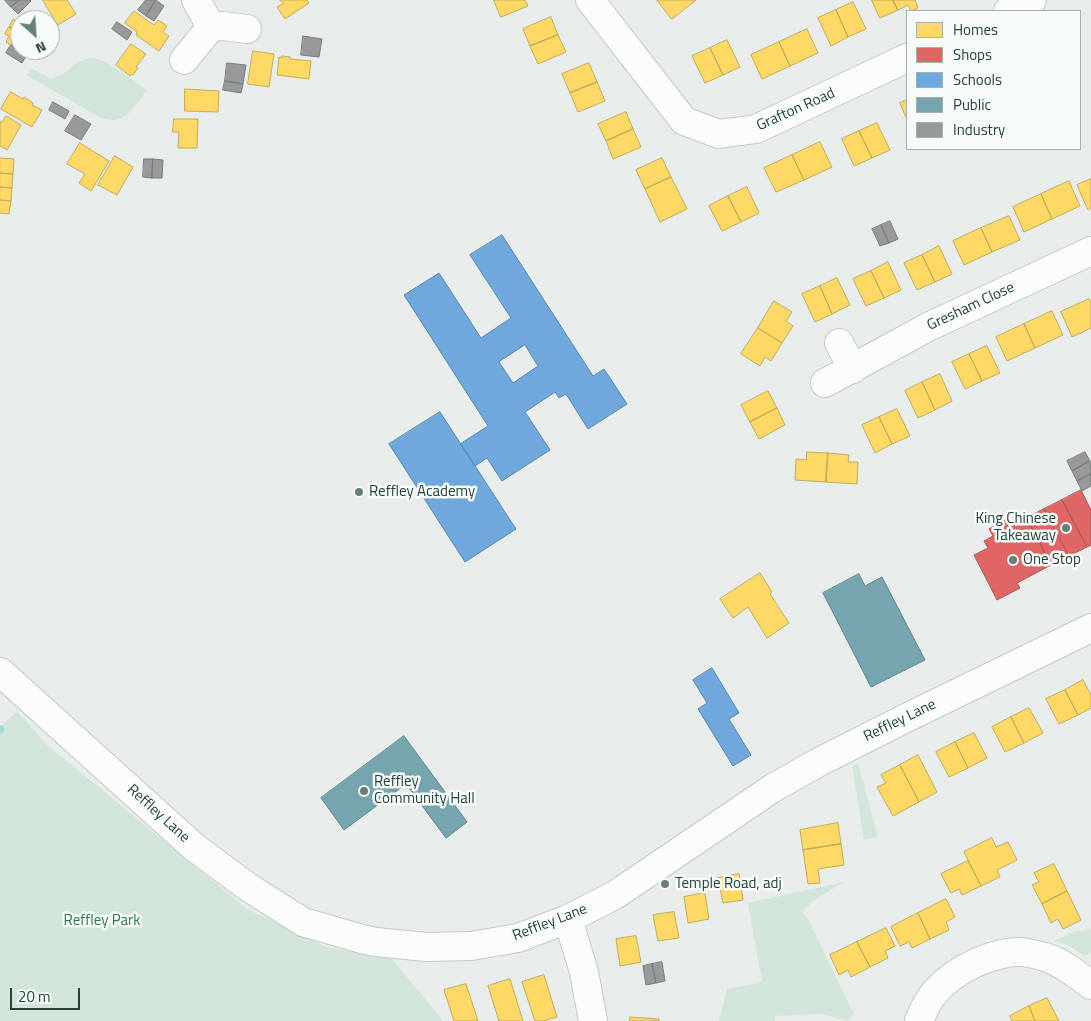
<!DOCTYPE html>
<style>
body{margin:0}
#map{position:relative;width:1091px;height:1021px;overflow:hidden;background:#e8edeb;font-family:"Titillium Web",sans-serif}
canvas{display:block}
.legend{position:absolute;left:906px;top:10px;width:175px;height:140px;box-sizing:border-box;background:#f7fbf9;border:1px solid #a3b1ad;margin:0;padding:6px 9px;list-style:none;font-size:15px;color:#24423a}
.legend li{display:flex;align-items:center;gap:10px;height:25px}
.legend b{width:25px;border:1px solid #a3b1ad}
.north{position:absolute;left:10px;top:10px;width:50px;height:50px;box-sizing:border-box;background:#f7fbf9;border:1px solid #a3b1ad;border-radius:50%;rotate:154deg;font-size:14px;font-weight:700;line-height:20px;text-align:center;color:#24423a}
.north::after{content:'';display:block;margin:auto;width:18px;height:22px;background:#697e78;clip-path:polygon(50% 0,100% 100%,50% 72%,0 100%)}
.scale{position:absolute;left:10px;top:988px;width:70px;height:22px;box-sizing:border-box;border:2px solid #24423a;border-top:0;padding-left:6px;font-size:15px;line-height:18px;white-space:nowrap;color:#24423a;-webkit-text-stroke:4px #f7fbf9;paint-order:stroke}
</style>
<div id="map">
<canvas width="1091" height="1021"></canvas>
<ul class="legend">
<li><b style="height:14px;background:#ffd966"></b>Homes</li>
<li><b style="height:14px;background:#e06666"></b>Shops</li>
<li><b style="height:14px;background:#6fa8dc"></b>Schools</li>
<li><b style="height:14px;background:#76a5af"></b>Public</li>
<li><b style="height:14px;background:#999"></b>Industry</li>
</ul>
<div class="north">N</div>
<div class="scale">20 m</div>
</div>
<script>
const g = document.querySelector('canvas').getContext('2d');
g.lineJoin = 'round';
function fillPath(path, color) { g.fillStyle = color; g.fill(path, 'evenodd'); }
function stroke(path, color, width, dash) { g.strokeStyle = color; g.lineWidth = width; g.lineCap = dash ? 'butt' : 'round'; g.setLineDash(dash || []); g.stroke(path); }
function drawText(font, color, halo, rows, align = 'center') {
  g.font = font + ' "Titillium Web",sans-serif'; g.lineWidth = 5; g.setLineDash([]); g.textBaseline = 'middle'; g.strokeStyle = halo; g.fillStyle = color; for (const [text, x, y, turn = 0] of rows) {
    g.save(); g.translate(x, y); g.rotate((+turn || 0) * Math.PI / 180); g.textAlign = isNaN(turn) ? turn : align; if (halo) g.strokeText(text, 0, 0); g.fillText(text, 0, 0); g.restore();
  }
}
fillPath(new Path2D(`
 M91,58C108,59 132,80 147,90C138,101 128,122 111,120C107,120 103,118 99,117L26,75L31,68L51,79C56,77 62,75 66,72C75,64 79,60 91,58Z
 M17,711L46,744L247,909L326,947L392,959L443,1021H0V727Z
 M858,763L878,837L864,840L852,765Z
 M844,882L814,900L802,912L809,921L854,1014L847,1021L823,1014L775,1016V1021H719L727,989L762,982L748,903Z
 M1091,929V953L1084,956L1070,946L1055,941L1072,932Z`), '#d1e6d8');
const homes = new Path2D(`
 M43,0H67L76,14L58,25Z
 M280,0H307L309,3L285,19L277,7L283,4Z
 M494,0H525L528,6L501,17Z
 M657,0H696L672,19Z
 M872,0H893L898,10L880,18Z
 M893,0H915L918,8L911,11L908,5L898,10Z
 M853,2L866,29L848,37L836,10Z
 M836,10L848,37L831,46L818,18Z
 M134,11L154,25L158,20L167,26L163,32L169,36L159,51L136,35L137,32L125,23Z
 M20,16L27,20H20V33L9,27L13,19L17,22Z
 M551,17L558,35L530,46L523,29Z
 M9,27L20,33V50H34L30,56L6,42L9,36L5,34Z
 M807,29L818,53L790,66L779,42Z
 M558,35L566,52L538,64L530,46Z
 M727,40L740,67L723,75L710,48Z
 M779,42L790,66L762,79L751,55Z
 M131,44L146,54L136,67L138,68L133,75L132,74L130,76L116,65Z
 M710,48L723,75L705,83L692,56Z
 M253,51L274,54L269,87L248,84Z
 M282,56L290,57V59L311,61L309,79L277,75L279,57L282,58Z
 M589,63L597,82L570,93L562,74Z
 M597,82L605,101L578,112L570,93Z
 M185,89L219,91L218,112L185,111Z
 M11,92L23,99L24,97L33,103L32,105L42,110L32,127L1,109Z
 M907,100V120L900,103Z
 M626,112L633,129L606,141L598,124Z
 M6,116L21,125L7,150L0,146V121L2,122Z
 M174,119H198L197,148H178L179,132H173Z
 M877,123L890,150L872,158L859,131Z
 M633,129L641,147L613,159L606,141Z
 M859,131L872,158L854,166L842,139Z
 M820,142L832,167L804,180L792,155Z
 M80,143L109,161L91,191L79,183L85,174L67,164Z
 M792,155L804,180L776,192L764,168Z
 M115,156L133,167L117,195L98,185Z
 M0,158L14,159L13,174L0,173Z
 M662,158L671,177L645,189L636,170Z
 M0,173L13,174L12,188L0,187Z
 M671,177L687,209L660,222L645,189Z
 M1091,179V208L1088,210L1077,185Z
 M1069,181L1080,206L1052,219L1041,194Z
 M0,187L12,188L11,201L0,200Z
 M747,187L759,213L741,222L728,196Z
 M1041,194L1052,219L1024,232L1013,207Z
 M728,196L741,222L722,231L709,206Z
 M0,200L11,201L9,214L0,213Z
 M1009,216L1020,240L992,252L981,228Z
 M981,228L992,252L964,265L953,241Z
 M939,246L952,274L935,282L922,255Z
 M922,255L935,282L917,290L904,263Z
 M888,262L901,290L884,298L871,271Z
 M871,271L884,298L866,306L853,279Z
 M837,278L850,305L832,314L820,286Z
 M820,286L832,314L815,322L802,294Z
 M1089,299L1091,303V328L1072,337L1061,312Z
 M774,301L792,312L786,321L793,326L782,343L758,328Z
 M1052,311L1063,335L1035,348L1024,324Z
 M1024,324L1035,348L1007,361L996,337Z
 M758,328L782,343L771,361L765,357L760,366L741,354Z
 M987,346L1000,373L982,381L969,354Z
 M969,354L982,381L965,389L952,362Z
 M940,374L952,401L935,410L922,382Z
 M922,382L935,410L918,418L905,391Z
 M768,391L777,408L750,422L741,405Z
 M777,408L785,425L759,439L750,422Z
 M897,409L910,436L892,444L879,417Z
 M879,417L892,444L875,453L862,425Z
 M807,452L828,453L826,482L795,480L796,459L806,460Z
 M828,453L849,455L848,462H858L857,484L826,482Z
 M760,573L772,592L770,594L789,623L767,638L748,607L733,618L720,599Z
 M1083,680L1091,695V708L1078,715L1065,690Z
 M1065,690L1078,715L1059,724L1046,699Z
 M1029,708L1043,733L1024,743L1011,717Z
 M1011,717L1024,743L1005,752L992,727Z
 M974,733L987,758L968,768L955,742Z
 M955,742L968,768L949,777L936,752Z
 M918,755L937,792L919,802L900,765Z
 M900,765L919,802L893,816L877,787L886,783L881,775Z
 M838,823L841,844L803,850L800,830Z
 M992,838L996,847L1008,842L1017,860L997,870L1000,877L981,886L964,852Z
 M841,844L844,865L818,869L820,883L808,884L803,850Z
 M968,861L981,886L962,895L959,889L951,893L941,874Z
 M1054,864L1067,891L1042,904L1032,885L1039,882L1034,873Z
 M739,874L743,900L723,903L718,878Z
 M1067,891L1081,920L1063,929L1058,919L1051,923L1042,904Z
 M705,893L709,919L688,923L684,897Z
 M946,899L955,917L946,922L949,930L930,939L918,913Z
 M674,912L679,938L658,941L653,915Z
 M918,913L930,939L912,948L909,942L900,946L891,927Z
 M886,928L895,946L885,951L888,958L870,967L857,942Z
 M636,936L641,962L620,966L616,939Z
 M857,942L870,967L851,977L848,970L839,975L830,955Z
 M544,975L557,1017L544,1021H535L522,982Z
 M510,979L523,1021H499L488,986Z
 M466,984L478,1021H454L444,990Z
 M1047,998L1059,1021H1035L1029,1006Z
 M1029,1006L1035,1021H1012L1010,1016Z
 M630,1017L659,1019V1021H630Z`);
fillPath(homes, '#ffd966');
stroke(homes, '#bdac59', 1);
const shops = new Path2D(`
 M1081,490L1091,510V545L1087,547L1062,500Z
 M1062,500L1087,547L1069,556L1044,509Z
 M1044,509L1069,556L1051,565L1027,518Z
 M1027,518L1051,565L1017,583L1020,588L997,600L974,555L988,548L984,541L993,536L989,529L1005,520L1009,528Z`);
fillPath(shops, '#e06666');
stroke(shops, '#a85b59', 1);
const schools = new Path2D(`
 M502,235L593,376L604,369L627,404L588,429L566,394L559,398L555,392L525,412L550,450L502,481L487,458L475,466L460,444L488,426L404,295L439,273L481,338L511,318L470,255ZM525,345L538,366L513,383L499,362Z
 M440,412L516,529L465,562L389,444Z
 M712,668L739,713L729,719L751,755L733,766L698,709L707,703L693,680Z`);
fillPath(schools, '#6fa8dc');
stroke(schools, '#5889ab', 1);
const public = new Path2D(`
 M859,574L865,586L882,577L925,660L871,687L823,593Z
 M404,736L467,822L446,838L406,784L344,830L321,798Z`);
fillPath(public, '#76a5af');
stroke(public, '#5d878c', 1);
const industry = new Path2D(`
 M5,0H19L11,7Z
 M19,0H30L31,1L18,14L11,7Z
 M146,0H156L146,16L138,10Z
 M156,0L164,6L154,21L146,16Z
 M117,22L132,32L127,40L112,29Z
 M303,36L322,39L319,57L301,55Z
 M11,45L27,54L22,63L6,53Z
 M227,63L246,65L243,84L225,81Z
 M225,81L243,84L241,93L223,90Z
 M53,102L69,111L65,119L49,110Z
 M75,115L91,124L81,140L65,131Z
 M144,159H153L152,178L143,177Z
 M153,159L163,160L162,178H152Z
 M890,221L898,239L889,243L881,225Z
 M881,225L889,243L880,246L872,229Z
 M1085,452L1090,461L1072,471L1067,461Z
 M1090,461L1091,474L1077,481L1072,471Z
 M1091,474V486L1082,491L1077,481Z
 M662,962L665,981L656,983L652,964Z
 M652,964L656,983L646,985L643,966Z`);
fillPath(industry, '#999');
stroke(industry, '#767f7c', 1);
stroke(new Path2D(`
 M0,730L1,729`), '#a9d4db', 7);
const street = new Path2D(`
 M196,0L211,27L224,26L247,29
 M590,0L684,121L719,134L756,129L907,58
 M1008,11L1032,0
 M184,60L211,27
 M839,343L853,369
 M825,383L928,327L1091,251
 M0,672L194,847L248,887L303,922L362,939L376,942L426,947L471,946L518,938L568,919L615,895L773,788L819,762L908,717L1091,628
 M568,919L584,972L593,1021
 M919,1021C923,1011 929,999 936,991C956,969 993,951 1022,952C1029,953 1038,955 1045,957C1062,962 1077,975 1091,985`);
stroke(street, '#c5cac8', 30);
stroke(street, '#fcfcfc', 28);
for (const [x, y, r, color] of [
 [359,492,5,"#697e78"],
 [1066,528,5,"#697e78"],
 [1013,560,5,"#697e78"],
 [364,791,5,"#697e78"],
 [665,884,5,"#697e78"]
]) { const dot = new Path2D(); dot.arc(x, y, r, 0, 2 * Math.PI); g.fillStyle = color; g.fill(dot); stroke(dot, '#f7fbf9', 2); }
drawText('15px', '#24423a', '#f7fbf9', [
 ["Grafton Road",796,110,-24],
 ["Gresham Close",971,307,-25],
 ["Reffley Lane",900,721,-26],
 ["Reffley Lane",158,814,42],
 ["Reffley Lane",550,923,-21]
]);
drawText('15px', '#24423a', '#f7fbf9', [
 ["Reffley Academy",369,492],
 ["King Chinese",1056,519,"right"],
 ["Takeaway",1056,536,"right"],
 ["One Stop",1023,560],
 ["Reffley",374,782],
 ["Community Hall",374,799],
 ["Temple Road, adj",675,884]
], 'left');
drawText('15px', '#2d7a4b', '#f7fbf9', [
 ["Reffley Park",102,921]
]);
</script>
